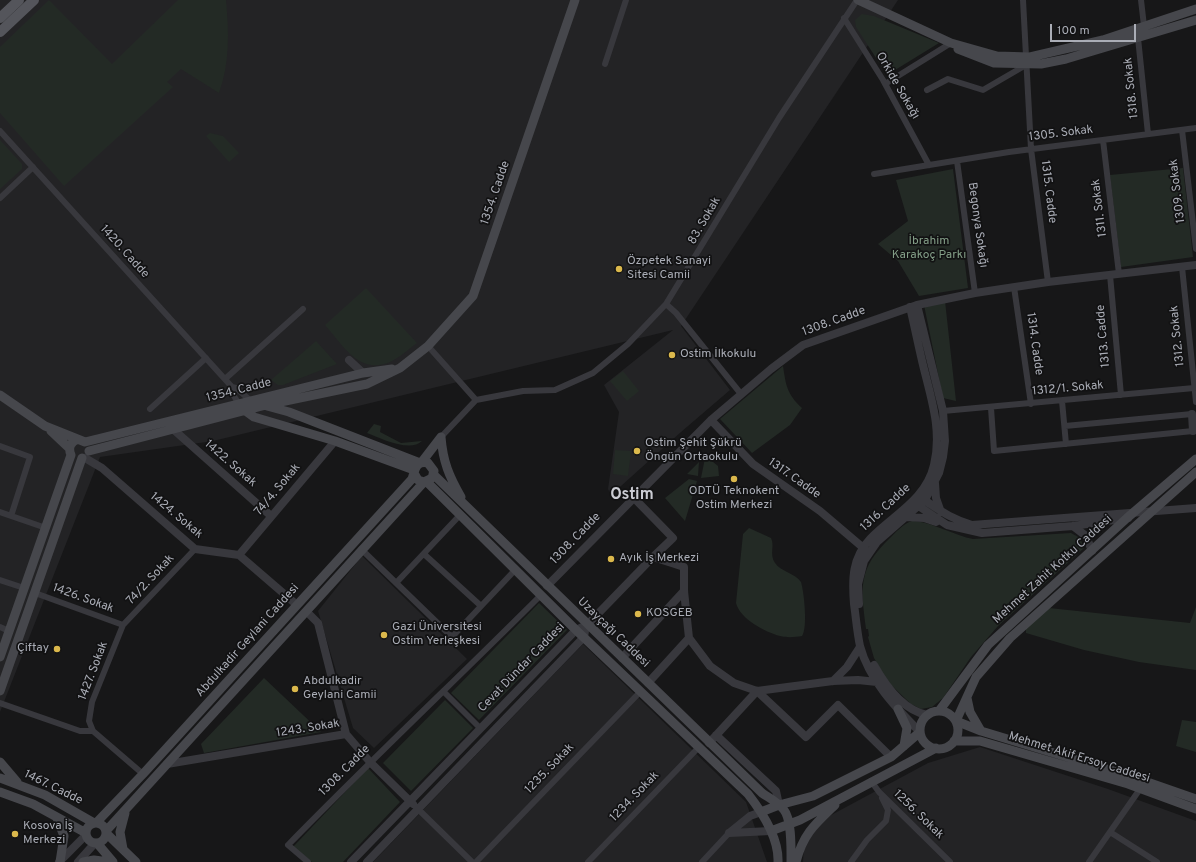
<!DOCTYPE html>
<meta charset="utf-8">
<style>
body{margin:0}
#map{position:relative;width:1196px;height:862px;overflow:hidden;background:#171718;font-family:Overpass,sans-serif}
canvas{display:block}
.scale{position:absolute;left:1050px;top:24px;width:86px;height:18px;box-sizing:border-box;border:2px solid #aaadb6;border-top:0;padding-left:5px;font-size:12px;line-height:14px;white-space:nowrap;color:#aaadb6;-webkit-text-stroke:3px #121213;paint-order:stroke}
</style>
<div id="map">
<canvas width="1196" height="862"></canvas>
<div class="scale">100 m</div>
</div>
<script>
const g = document.querySelector('canvas').getContext('2d');
g.lineJoin = 'round';
function fillPath(path, color) { g.fillStyle = color; g.fill(path, 'evenodd'); }
function stroke(path, color, width, dash) { g.strokeStyle = color; g.lineWidth = width; g.lineCap = dash ? 'butt' : 'round'; g.setLineDash(dash || []); g.stroke(path); }
function drawText(font, color, halo, rows, align = 'center') {
  g.font = font + ' Overpass,sans-serif'; g.lineWidth = 3.5; g.setLineDash([]); g.textBaseline = 'middle'; g.strokeStyle = halo; g.fillStyle = color; for (const [text, x, y, turn = 0] of rows) {
    g.save(); g.translate(x, y); g.rotate((+turn || 0) * Math.PI / 180); g.textAlign = isNaN(turn) ? turn : align; if (halo) g.strokeText(text, 0, 0); g.fillText(text, 0, 0); g.restore();
  }
}
fillPath(new Path2D(`
 M0,0H898L681,326L730,390L681,432L611,495L608,489L619,412L604,385L673,330L213,441L100,457L0,712Z
 M362,556L467,659L374,748L353,728L318,611Z
 M583,644L746,802L767,862H373Z
 M980,747L1108,789L1196,821V862H803L804,844L822,820L928,763Z`), '#232325');
fillPath(new Path2D(`
 M49,0L112,64L178,0H226C229,32 230,63 219,93L181,69L167,82L173,87L64,186L0,113V47Z
 M862,14L874,16L939,43L887,75L856,27L855,20Z
 M210,133L223,136L239,153L229,162L206,136Z
 M0,140L22,164V169L0,189Z
 M1183,168L1193,257L1121,267L1110,175Z
 M953,169L968,288L919,296L898,261L878,244L908,221L896,180Z
 M366,288L417,343C409,349 400,357 392,361C360,377 343,345 325,325Z
 M945,301L956,401L943,398L924,305Z
 M316,341L337,364L283,385H278L271,380Z
 M783,366C786,386 787,394 802,408L790,425L752,453L720,419Z
 M623,371L639,391L627,401L610,381Z
 M374,424L381,426L380,432L401,443L422,441C410,453 380,438 367,433Z
 M615,450L631,451L628,476L613,474Z
 M705,458H708L718,466L719,476L701,478Z
 M699,462L698,476L687,474Z
 M689,479L697,481L685,521L665,498Z
 M912,521C927,520 956,536 973,539L1071,533L1080,538L1084,548L998,626L971,657L943,698L932,707L921,709L911,704L887,681L874,658L868,637L869,636L868,629H866C861,588 857,569 890,538C896,532 903,524 912,521Z
 M749,528L771,538C775,546 769,554 775,563C781,572 795,573 801,582C804,592 808,628 802,636C795,637 788,638 780,636C765,632 740,619 736,603L743,534Z
 M539,603L567,630L479,720L451,693Z
 M1196,607V670L1139,662L1084,650L1026,633V628L1049,608L1190,623Z
 M264,678L321,732L204,753L201,744Z
 M445,700L473,728L411,791L383,763Z
 M1182,720L1196,722V752L1176,746Z
 M368,768L400,802L343,862H312L293,847Z`), '#232a25');
stroke(new Path2D(`
 M1023,0L1031,149L1048,282
 M1141,0L1144,26
 M844,18L883,80L929,165
 M1138,38L1148,134
 M605,64L626,0
 M885,84L951,43
 M927,90L948,79L983,90L1026,65
 M1182,130L1196,249
 M0,131L232,387L236,388L251,401
 M1103,140L1119,274
 M957,161L975,293
 M874,174L1009,152L1196,128
 M0,198L33,167
 M1182,267L1196,402
 M1110,275L1121,395
 M1014,287L1031,404
 M666,304L676,313L741,394
 M428,346L476,400
 M225,379L303,309
 M232,387V393L239,404
 M1062,401L1066,444
 M991,408L994,451L1193,431
 M150,409L206,358
 M943,411L1194,388
 M1065,426L1192,414
 M441,437L476,400L523,391L555,390L593,373L628,344L666,304L779,118L857,0
 M0,446L30,457L11,516
 M0,512L46,528
 M361,549L452,637L515,570
 M424,554L481,606
 M0,580L24,588
 M396,583L460,515
 M35,593L123,625
 M0,627L9,631
 M444,692L480,728
 M0,703L80,731H93
 M143,774L93,731L89,721L92,702L123,625L195,549
 M871,781L879,792L950,862
 M418,809L472,862
 M1110,832L1157,862
 M308,862L288,845C371,760 457,679 541,595
 M476,862L641,691
 M588,862L699,747
 M702,862L729,833
 M851,862L867,840L886,821L888,810L882,798
 M1089,862L1140,789`), '#38383d', 6);
stroke(new Path2D(`
 M910,307C915,328 919,349 924,369C932,401 942,432 934,465C926,500 893,515 870,539C852,558 852,579 854,604C856,618 857,632 860,646C869,680 896,708 920,732
 M349,360L363,373
 M1192,414L1193,431
 M711,420L753,464L820,511L867,551
 M174,430L271,516
 M85,458L102,468L195,549L239,555L297,605
 M935,483L936,498L941,512
 M633,497L673,538L653,557L684,567V591L689,638L648,683
 M921,498C940,510 949,518 972,525L1196,508
 M914,503L947,525L982,533L1073,526L1128,518
 M906,517L924,518L936,522
 M1073,526L1086,536L1092,551
 M239,555L335,441
 M547,586L711,420L771,369L803,345L917,305L975,293L1048,282L1196,265
 M859,604L858,584L864,561L877,542L925,500L939,473L943,457L945,441L943,411L917,305
 M307,612L318,623L346,734L370,762L413,804
 M689,638L710,666L734,683L757,691L833,681L858,680L877,682
 M622,658L684,591
 M874,665C885,685 903,710 927,715
 M833,681L847,667L860,647
 M716,735L776,791L779,805
 M709,743L757,691L806,737L838,705L891,757
 M167,764L346,734
 M729,833L771,831
 M729,833L750,816L761,812
 M59,862L86,835
 M78,862L95,843
 M351,862L576,630L587,625L653,557
 M367,862L584,637L585,631`), '#38383d', 8);
stroke(new Path2D(`
 M858,0L951,43L997,56L1030,57L1103,40L1196,9
 M958,49L994,63L1041,64L1066,59L1196,20
 M0,395L45,426L85,442L363,373L392,369
 M267,406L289,412L420,463
 M243,409L254,417L335,441L414,470
 M51,431L69,448
 M441,437C443,462 449,476 461,497
 M89,451L266,405L367,384L400,368L428,346L473,296L575,0
 M421,463L441,437
 M433,474L762,793C769,798 779,803 784,810C792,820 791,849 791,862
 M426,481L576,630L748,794C762,812 779,839 778,862
 M0,657L71,455C68,448 70,442 78,439
 M0,691L82,458
 M967,698L970,712L981,731
 M898,709L907,728L904,746
 M939,711L988,645L1127,518L1196,459
 M920 730a19 19 0 1 1 38 0a19 19 0 1 1-38 0Z
 M956,721L976,677L1010,638L1196,472
 M956,721L981,731L1130,776L1196,799
 M954,741H980L1128,784L1196,809
 M0,762L17,782
 M0,778L45,795L94,823
 M0,792L33,804L86,833
 M761,812L779,805L813,796L891,757L920,732
 M57,818L64,836L60,862
 M86 833a10 10 0 1 1 20 0a10 10 0 1 1-20 0Z
 M96,823L143,774L412,479C415,471 415,460 428,463L434,471L432,478L424,482L418,480L414,473
 M106,831L424,482
 M771,831L800,820L936,748
 M106,833L136,862
 M97,843L113,862
 M123,849L120,832L125,813
 M83,862L94,860L109,862
 M796,862C803,834 815,824 835,805`), '#46474c', 9);
stroke(new Path2D(`
 M0,18L19,0
 M0,32L34,0`), '#54555b', 10);
for (const [x, y, r, color] of [
 [619,269,4,"#dbb84c"],
 [672,355,4,"#dbb84c"],
 [637,451,4,"#dbb84c"],
 [734,479,4,"#dbb84c"],
 [611,559,4,"#dbb84c"],
 [638,614,4,"#dbb84c"],
 [384,635,4,"#dbb84c"],
 [57,649,4,"#dbb84c"],
 [295,689,4,"#dbb84c"],
 [15,834,4,"#dbb84c"]
]) { const dot = new Path2D(); dot.arc(x, y, r, 0, 2 * Math.PI); g.fillStyle = color; g.fill(dot); stroke(dot, '#121213', 1.5); }
drawText('12px', '#aaadb6', '#121213', [
 ["Orkide Sokağı",897,86,60],
 ["1318. Sokak",1132,88,-96],
 ["1305. Sokak",1061,134,-7],
 ["1309. Sokak",1178,191,-97],
 ["1315. Cadde",1048,192,83],
 ["1354. Cadde",496,193,-71],
 ["1311. Sokak",1100,208,-97],
 ["83. Sokak",705,221,-60],
 ["Begonya Sokağı",977,225,82],
 ["1420. Cadde",124,252,48],
 ["1308. Cadde",834,322,-20],
 ["1313. Cadde",1104,336,-95],
 ["1312. Sokak",1178,336,-96],
 ["1314. Cadde",1034,344,82],
 ["1312/1. Sokak",1068,389,-5],
 ["1354. Cadde",239,391,-14],
 ["1422. Sokak",230,464,41],
 ["1317. Cadde",794,479,35],
 ["74/4. Sokak",278,490,-50],
 ["1316. Cadde",886,508,-43],
 ["1424. Sokak",176,516,40],
 ["1308. Cadde",576,539,-46],
 ["Mehmet Zahit Kotku Caddesi",1053,570,-42],
 ["74/2. Sokak",151,580,-47],
 ["1426. Sokak",83,599,20],
 ["Uzayçağı Caddesi",613,633,44],
 ["Abdulkadir Geylani Caddesi",248,641,-48],
 ["Cevat Dündar Caddesi",522,668,-46],
 ["1427. Sokak",94,671,-69],
 ["1243. Sokak",308,729,-9],
 ["Mehmet Akif Ersoy Caddesi",1079,758,17],
 ["1235. Sokak",550,769,-46],
 ["1308. Cadde",345,771,-45],
 ["1467. Cadde",53,788,26],
 ["1234. Sokak",635,797,-46],
 ["1256. Sokak",918,815,44]
]);
drawText('12px', '#849f88', '#121213', [
 ["İbrahim",929,242],
 ["Karakoç Parkı",929,256]
]);
drawText('12px', '#aaadb6', '#121213', [
 ["Özpetek Sanayi",627,262],
 ["Sitesi Camii",627,276],
 ["Ostim İlkokulu",680,355],
 ["Ostim Şehit Şükrü",645,444],
 ["Öngün Ortaokulu",645,458],
 ["ODTÜ Teknokent",734,492,"center"],
 ["Ostim Merkezi",734,506,"center"],
 ["Ayık İş Merkezi",619,559],
 ["KOSGEB",646,614],
 ["Gazi Üniversitesi",392,628],
 ["Ostim Yerleşkesi",392,642],
 ["Çiftay",49,649,"right"],
 ["Abdulkadir",303,682],
 ["Geylani Camii",303,696],
 ["Kosova İş",23,827],
 ["Merkezi",23,841]
], 'left');
drawText('bold 16px', '#cbccd3', '#121213', [
 ["Ostim",632,496]
]);
</script>
